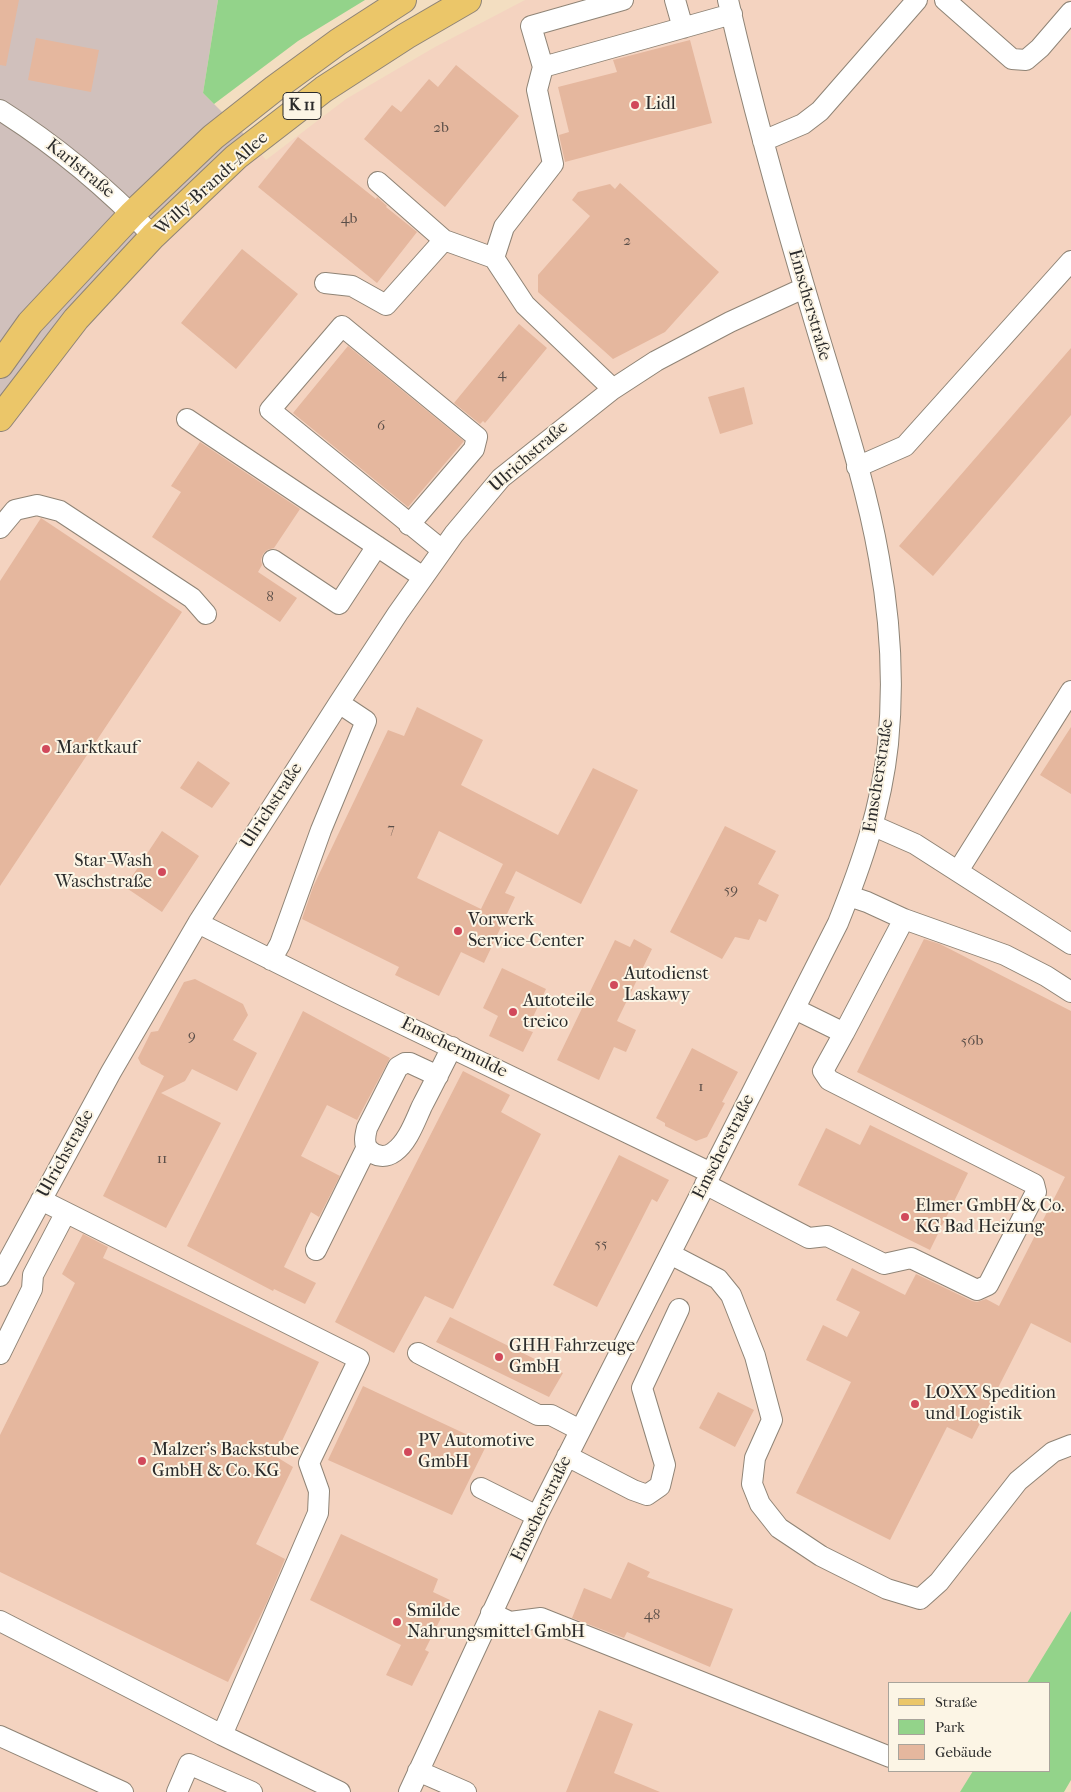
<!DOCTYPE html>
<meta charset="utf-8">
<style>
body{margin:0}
#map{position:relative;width:1071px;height:1792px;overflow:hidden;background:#f3dec1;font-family:"IM FELL French Canon",serif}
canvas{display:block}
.legend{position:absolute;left:888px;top:1682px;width:162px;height:90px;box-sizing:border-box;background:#fcf5e5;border:1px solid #a8a49b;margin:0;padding:6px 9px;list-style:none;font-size:15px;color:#2b2b2b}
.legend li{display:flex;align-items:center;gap:10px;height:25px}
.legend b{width:25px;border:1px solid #a8a49b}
</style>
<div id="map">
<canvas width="1071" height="1792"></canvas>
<ul class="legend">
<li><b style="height:6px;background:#ebc669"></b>Straße</li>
<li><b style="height:14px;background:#93d38a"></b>Park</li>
<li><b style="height:14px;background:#e5b79e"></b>Gebäude</li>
</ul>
</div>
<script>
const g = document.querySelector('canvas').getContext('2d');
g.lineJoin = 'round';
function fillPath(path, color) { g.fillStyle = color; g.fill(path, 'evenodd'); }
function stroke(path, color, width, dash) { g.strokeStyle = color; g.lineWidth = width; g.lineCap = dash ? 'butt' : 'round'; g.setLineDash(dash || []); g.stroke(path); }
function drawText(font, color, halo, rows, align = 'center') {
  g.font = font + ' "IM FELL French Canon",serif'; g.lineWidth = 4; g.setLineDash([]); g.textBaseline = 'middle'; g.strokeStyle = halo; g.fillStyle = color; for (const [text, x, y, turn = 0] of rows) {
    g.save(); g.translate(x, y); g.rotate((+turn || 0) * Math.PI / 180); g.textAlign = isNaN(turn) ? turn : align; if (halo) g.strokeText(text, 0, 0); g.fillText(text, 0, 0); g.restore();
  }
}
fillPath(new Path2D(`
 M525,0H1071V1611L1027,1683H890V1771H973L960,1792H0V409L248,138L266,160L346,99L435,47Z`), '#f4d3c0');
fillPath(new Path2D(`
 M0,0H218L203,93L248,138L0,409Z`), '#d0c0bc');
fillPath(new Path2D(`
 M218,0H365L298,41L214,104L203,93Z
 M1071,1611V1780L1064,1792H960L973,1771H1050V1683H1027Z`), '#93d38a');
fillPath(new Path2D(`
 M0,0H19L6,66L0,65Z
 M36,38L99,50L91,92L28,80Z
 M690,40L712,123L565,162L559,135L569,132L558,87L617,72L613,60Z
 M456,65L519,116L445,207L364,139L392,105L401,112L429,79L438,87Z
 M298,137L376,199L377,197L387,206L386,207L417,232L377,283L258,187Z
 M620,183L719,272L665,332L613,359L538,292V275L590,216L572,200L578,192L610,184L615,189Z
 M242,249L298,294L236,369L181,323Z
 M519,324L547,348L485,423L483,421L480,424L454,403Z
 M348,346L464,441L408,507L293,413Z
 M1071,348V415L933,576L899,546Z
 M744,387L753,424L720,434L708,397Z
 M200,442L300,509L274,548L267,550L263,554L261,560L262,565L258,572L297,598L280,622L152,537L181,492L171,486Z
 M41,518L182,612L0,886V581Z
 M417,707L483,740L461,785L558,835L593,768L638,790L581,904L516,871L505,893L515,897L484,963L461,952L439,996L395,975L399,967L302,919L313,887L388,730L404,736ZM439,831L503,864L481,909L417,878Z
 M1071,727V794L1040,775Z
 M198,761L230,783L212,808L180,788Z
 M725,826L776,851L758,884L779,895L766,922L759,919L749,940L735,937L722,959L670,932Z
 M162,831L199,856L162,912L125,887Z
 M634,939L652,949L617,1021L636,1030L626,1052L614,1047L599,1080L557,1060L615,940L630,947Z
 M924,939L940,944L1071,1011V1343L1031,1323L972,1439L947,1427L890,1540L796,1493L851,1382L806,1360L823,1325L847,1337L860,1312L836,1300L852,1268L905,1295L916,1274L972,1301L977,1302L986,1299L999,1306L1065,1177L857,1072Z
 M502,968L546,989L527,1030L533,1032L523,1052L489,1036L498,1016L483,1008Z
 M195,979L243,1004L248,1015L233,1040L257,1053L237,1091L192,1069L185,1081L161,1093L221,1123L166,1228L103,1196L164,1076L141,1064L138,1058L151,1032L158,1031L184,982Z
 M303,1011L390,1058L357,1120L327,1105L301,1156L340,1176L319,1217L311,1212L284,1267L316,1283L305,1304L274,1289L273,1291L187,1246Z
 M692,1048L738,1072L722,1102L725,1103L707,1137L696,1141L665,1126V1123L656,1118Z
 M463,1071L510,1095L501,1112L541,1134L453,1309L425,1296L394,1353L335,1322Z
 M870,1125L968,1173L930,1250L798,1185L826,1128L860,1145Z
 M619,1155L669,1180L657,1202L652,1199L597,1307L553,1285Z
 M83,1234L108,1247L103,1258L319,1362L275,1456L293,1467L256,1544L285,1559L267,1602L228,1682L0,1572V1435L75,1283L62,1274Z
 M450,1317L563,1373L549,1397L436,1342Z
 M363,1386L487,1444L452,1515L328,1460Z
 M718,1392L754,1410L735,1447L699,1428Z
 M341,1534L438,1579L433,1592L450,1600L425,1650L429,1652L412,1686L386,1675L401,1645L310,1600Z
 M628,1562L650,1572L647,1577L733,1609L710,1667L627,1632L624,1638L572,1618L584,1588L611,1599Z
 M599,1710L633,1724L614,1773L660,1792H566Z`), '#e5b79e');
const minor = new Path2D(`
 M623,0L531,26L543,67L732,14
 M675,0L683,28
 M945,0L1012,59L1026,60L1040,48L1071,12
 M0,110C57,146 107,188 153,236
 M763,141L803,124L820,111L917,0
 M378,182L444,240
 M494,258L504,227L553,164L537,90L543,67
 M494,258L525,305L613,389
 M325,283L352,286L386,305L444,240L494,258
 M187,419L423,577
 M857,467L905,446L1071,261
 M409,525L474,449L477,437L342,326L270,410L442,550
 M0,528L15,510L37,505L60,511L192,598L206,614
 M273,560L339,604L377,546
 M874,826L915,844L1071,944
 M958,871L1071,691
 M904,919L1005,955L1046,976L1071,992
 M198,923L346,997L711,1173
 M271,960L280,944L321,830L366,721L339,703
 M844,1033L904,919L867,902L849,896
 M438,1076L410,1063H405L398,1067L367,1128C365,1136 363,1144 369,1150C376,1157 386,1158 394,1152C408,1142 415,1121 422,1106C432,1087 442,1067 452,1047
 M705,1184L809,1238L827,1236L884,1264L911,1258L977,1290L988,1285L1036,1192L1034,1184L829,1080L823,1071L844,1033L795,1009
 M316,1250L367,1147
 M670,1254L718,1279L731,1295L755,1356L772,1420L755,1458L752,1484L760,1504L779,1528L821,1556L887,1589L920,1599L939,1582L1018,1481L1053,1452L1071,1445
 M0,1276L111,1072L198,923L339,703L398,613L454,534L501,478L613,389L656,361L730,322L804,288
 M418,1353L538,1415H551L580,1430
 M0,1354L32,1289L33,1275L65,1214
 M567,1456L633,1490L647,1495L660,1486L665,1465L642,1388L679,1309
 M481,1488L537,1516
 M491,1613L510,1622L541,1618L890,1757
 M0,1621L222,1735L318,1513L319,1491L309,1463L359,1359L41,1200
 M222,1735L340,1792
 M0,1736L123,1792
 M418,1771L466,1792
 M177,1792L189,1764L252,1792
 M409,1792L537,1516L838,923C862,863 881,809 888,744C894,683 890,618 879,558C865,478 838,401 815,323C783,216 753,109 728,0`);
const major = new Path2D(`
 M0,365L30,323L132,214L213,137L275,88L338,42L403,0
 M0,418L76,319L153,236L236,157L324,89L406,36L468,0`);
stroke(minor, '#8f8476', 22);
stroke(major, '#8f8476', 28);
stroke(minor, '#fff', 20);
stroke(major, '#ebc669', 26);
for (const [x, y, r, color] of [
 [635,105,5,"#d1495b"],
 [46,749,5,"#d1495b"],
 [162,872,5,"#d1495b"],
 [458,931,5,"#d1495b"],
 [614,985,5,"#d1495b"],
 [513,1012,5,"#d1495b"],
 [905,1217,5,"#d1495b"],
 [499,1357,5,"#d1495b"],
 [915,1404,5,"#d1495b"],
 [408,1452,5,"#d1495b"],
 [142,1461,5,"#d1495b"],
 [397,1622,5,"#d1495b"]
]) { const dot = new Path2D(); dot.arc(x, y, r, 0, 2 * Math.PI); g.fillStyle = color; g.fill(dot); stroke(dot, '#fcf5e5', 2); }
drawText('15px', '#5a4e48', null, [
 ["2b",441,128],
 ["4b",349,219],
 ["2",627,241],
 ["4",502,374],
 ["6",381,426],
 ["8",270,597],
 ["7",391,829],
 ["59",731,890],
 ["9",192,1036],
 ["56b",972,1041],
 ["1",701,1087],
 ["11",162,1159],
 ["55",601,1244],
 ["48",652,1615]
]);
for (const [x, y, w] of [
 [302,106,38]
]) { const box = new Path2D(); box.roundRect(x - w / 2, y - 13.5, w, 27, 4); g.fillStyle = '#fcf5e5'; g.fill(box); stroke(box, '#2b2b2b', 1); }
drawText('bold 16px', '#2b2b2b', null, [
 ["K 11",302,106]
]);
drawText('18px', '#2b2b2b', '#fcf5e5', [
 ["Lidl",645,105],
 ["Marktkauf",56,749],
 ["Star-Wash",152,862,"right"],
 ["Waschstraße",152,883,"right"],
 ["Vorwerk",468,921],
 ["Service-Center",468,942],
 ["Autodienst",624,975],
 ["Laskawy",624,996],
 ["Autoteile",523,1002],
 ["treico",523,1023],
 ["Elmer GmbH & Co.",915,1207],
 ["KG Bad Heizung",915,1228],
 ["GHH Fahrzeuge",509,1347],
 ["GmbH",509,1368],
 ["LOXX Spedition",925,1394],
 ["und Logistik",925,1415],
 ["PV Automotive",418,1442],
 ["GmbH",418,1463],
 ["Malzer's Backstube",152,1451],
 ["GmbH & Co. KG",152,1472],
 ["Smilde",407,1612],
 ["Nahrungsmittel GmbH",407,1633]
], 'left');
drawText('18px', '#2b2b2b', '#fcf5e5', [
 ["Karlstraße",80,169,39],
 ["Willy-Brandt-Allee",212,184,-42],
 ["Emscherstraße",809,305,74],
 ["Ulrichstraße",529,457,-41],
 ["Emscherstraße",879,776,-81],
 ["Ulrichstraße",272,806,-57],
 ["Emschermulde",454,1048,26],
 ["Emscherstraße",724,1147,-63],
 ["Ulrichstraße",66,1154,-61],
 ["Emscherstraße",542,1509,-64]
]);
</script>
